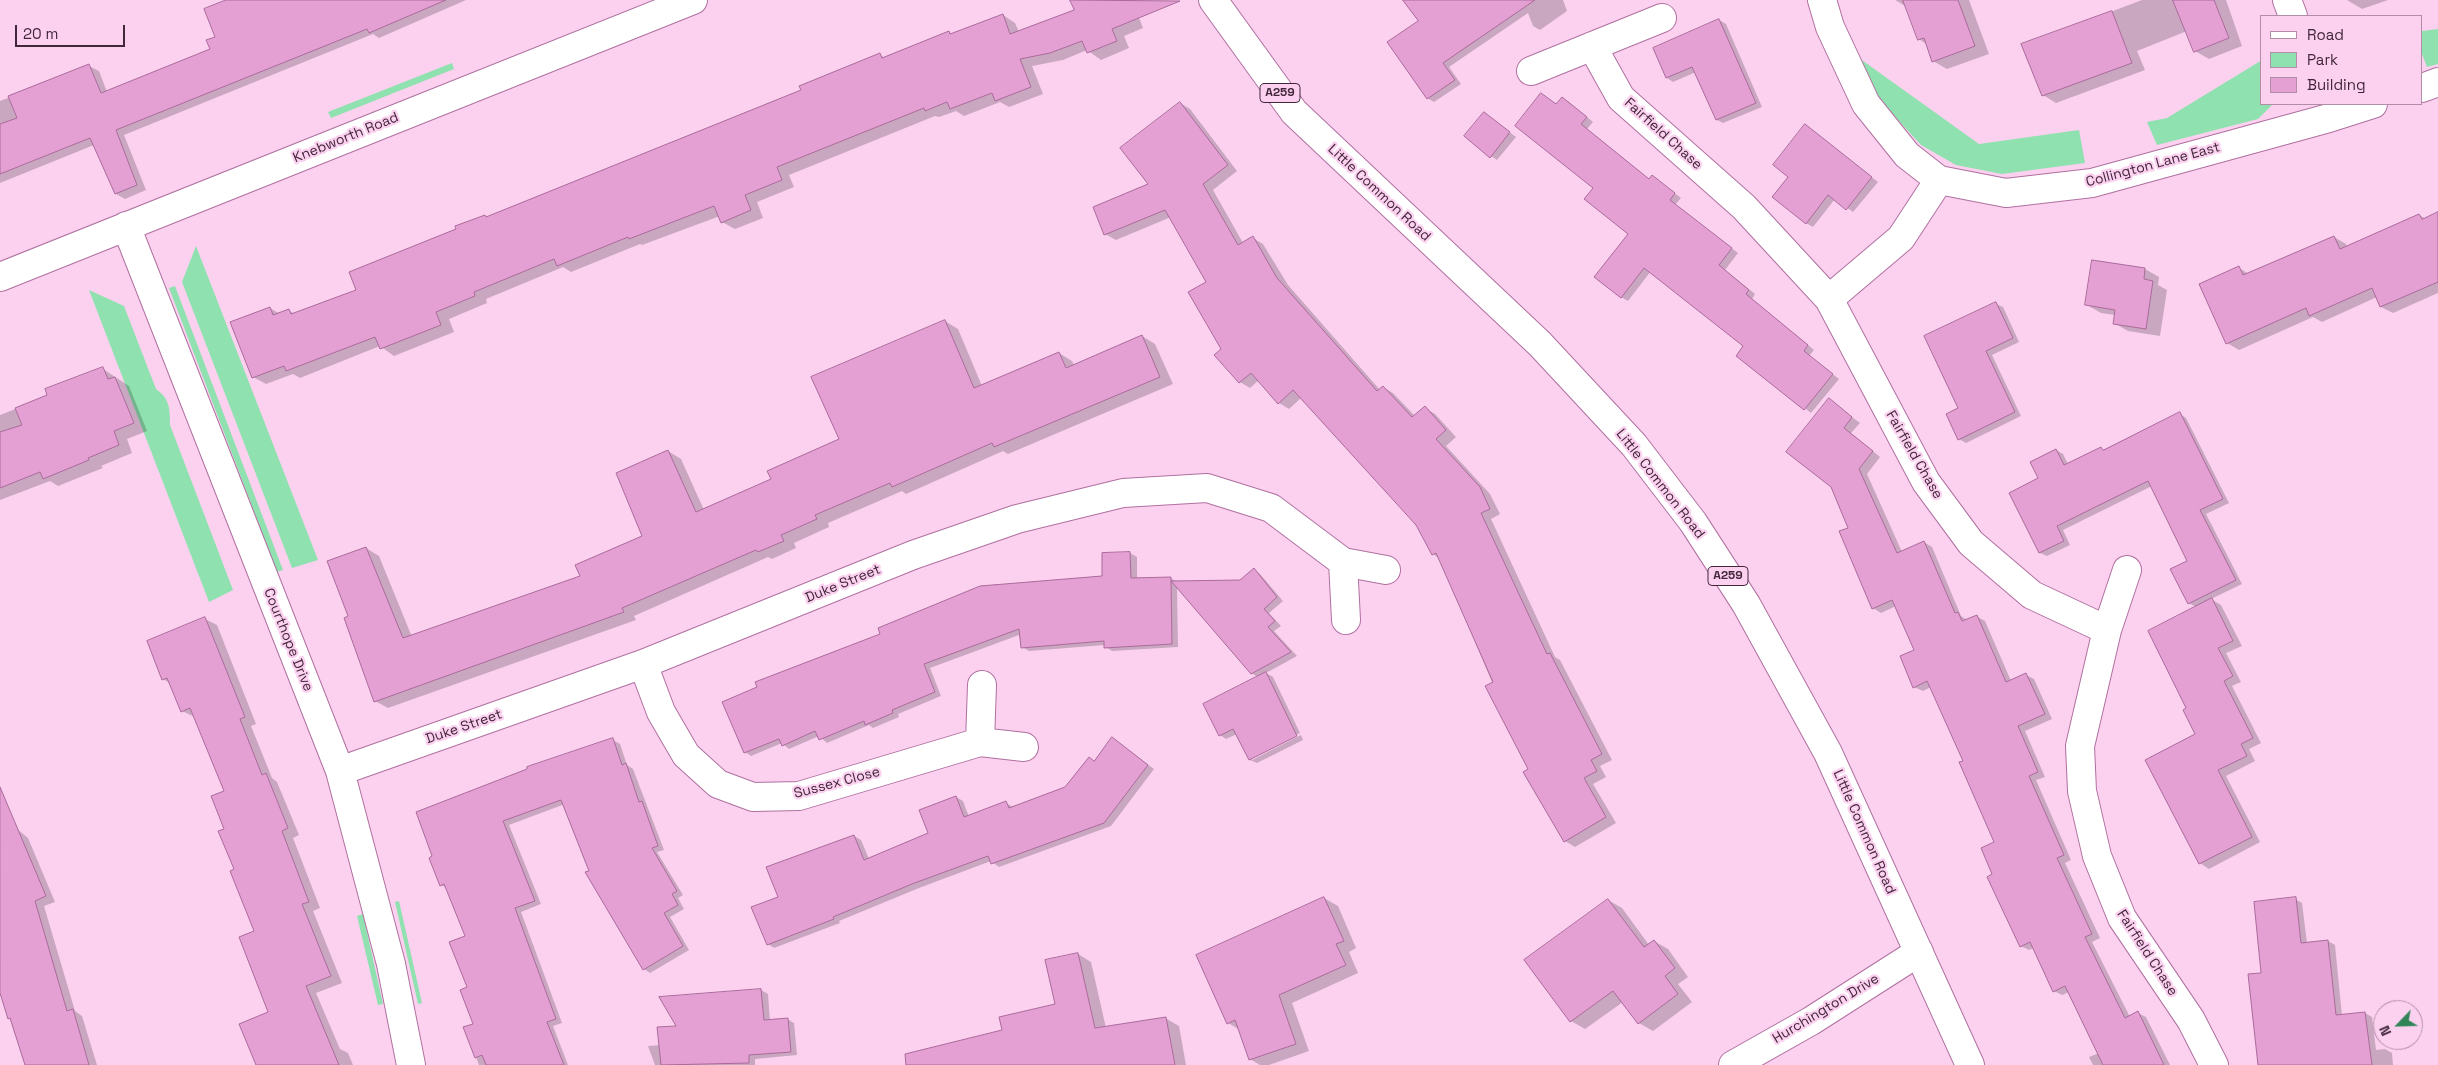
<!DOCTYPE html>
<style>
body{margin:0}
#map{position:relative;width:2438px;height:1065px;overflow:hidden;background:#fcd1f0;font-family:"Space Grotesk",sans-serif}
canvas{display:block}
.legend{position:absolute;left:2260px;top:15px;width:162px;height:90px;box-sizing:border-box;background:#fcd1f0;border:1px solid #b28da8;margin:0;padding:6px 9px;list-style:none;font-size:15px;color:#42273b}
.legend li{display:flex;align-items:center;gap:10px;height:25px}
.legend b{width:25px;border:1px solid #b28da8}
.north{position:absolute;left:2373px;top:1000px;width:50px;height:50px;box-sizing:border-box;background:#fcd1f0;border:1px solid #b28da8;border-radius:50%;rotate:246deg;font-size:14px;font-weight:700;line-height:20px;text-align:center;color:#42273b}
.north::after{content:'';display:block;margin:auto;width:18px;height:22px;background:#308457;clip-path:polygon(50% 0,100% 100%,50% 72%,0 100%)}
.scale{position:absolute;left:15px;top:25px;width:110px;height:22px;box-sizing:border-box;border:2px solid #42273b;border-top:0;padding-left:6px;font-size:15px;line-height:18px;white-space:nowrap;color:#42273b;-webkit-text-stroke:4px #fcd1f0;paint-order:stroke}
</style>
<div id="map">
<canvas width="2438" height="1065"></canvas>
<ul class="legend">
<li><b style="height:6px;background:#fff"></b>Road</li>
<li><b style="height:14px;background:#8fe1af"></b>Park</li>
<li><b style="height:14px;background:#e4a0d3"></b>Building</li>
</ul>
<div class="north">N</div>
<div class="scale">20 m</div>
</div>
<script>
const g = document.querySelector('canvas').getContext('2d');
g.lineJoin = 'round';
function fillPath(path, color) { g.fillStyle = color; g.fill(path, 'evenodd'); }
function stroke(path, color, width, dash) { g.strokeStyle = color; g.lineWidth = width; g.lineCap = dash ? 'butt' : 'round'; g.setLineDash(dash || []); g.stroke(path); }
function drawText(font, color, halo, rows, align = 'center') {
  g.font = font + ' "Space Grotesk",sans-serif'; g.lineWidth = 4.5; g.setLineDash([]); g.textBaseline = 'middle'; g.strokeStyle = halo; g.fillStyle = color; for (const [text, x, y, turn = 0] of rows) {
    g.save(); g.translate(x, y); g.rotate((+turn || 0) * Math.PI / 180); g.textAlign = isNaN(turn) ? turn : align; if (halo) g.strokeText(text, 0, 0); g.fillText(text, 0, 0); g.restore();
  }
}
fillPath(new Path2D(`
 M2438,29V64L2427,67L2422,54V31Z
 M1859,58L1979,144L2079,130L2085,163L2002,174L1956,165L1921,145L1877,97Z
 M2262,60V104H2273L2258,119L2157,145L2147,122L2167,118Z
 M452,63L454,69L331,118L328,112Z
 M196,246L318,560L292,568L182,282Z
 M175,286L283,570L277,572L169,288Z
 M89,290L124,306L156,389C170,399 170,409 170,425L233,590L209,602Z
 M399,901L422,1003L418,1004L395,902Z
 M363,914L383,1004L378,1005L357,916Z`), '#8fe1af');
fillPath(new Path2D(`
 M258,0H466L379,38L373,34L124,135L146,190L125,199L116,194L94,145L0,183V101L89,66L99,71L107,92L211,50L217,37Z
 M1072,0H1132L1143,28L1124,36L1129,48L1101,60L1087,50L1063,60L1032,66L1043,94L1009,107L1000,102L964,116L956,111L939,117L935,116L789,175L794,187L757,202L763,218L735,229L722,222L720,216L642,245L640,244L571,272L563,267L486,299L487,303L449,319L454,332L394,356L380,346L300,378L293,374L266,384L253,377L270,308L280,314L288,310L295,314L358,291L458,230L484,216L488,218L802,90L880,55L885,58L949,32L953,35L1003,15L1015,23L1019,32L1076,10Z
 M1451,0H1563L1567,11L1540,30L1533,26L1528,13L1449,67L1461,84L1434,102L1427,98Z
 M1895,0H1969L1989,54L1947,69L1933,61L1926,44L1919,39L1907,7Z
 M2142,0H2226L2242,46L2209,59L2195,51L2187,31L2137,51L2145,70L2056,103L2043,95L2023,45Z
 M2347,0H2388L2362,9Z
 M1719,20L1726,24L1762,107L1723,123L1717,120L1696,72L1673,82L1667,78Z
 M1541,94L1557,105L1562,98L1569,102L1593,122L1587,129L1650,180L1659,181L1681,198L1675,205L1738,253L1725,270L1755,294L1752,299L1814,350L1809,356L1839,379L1811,413L1737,355L1745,346L1651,271L1628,301L1621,297L1630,234L1595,187Z
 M1180,103L1190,109L1237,171L1213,190L1243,243L1253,238L1263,244L1288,285L1380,390L1383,387L1393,393L1415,416L1425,408L1435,414L1456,437L1446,446L1490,494L1500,514L1491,519L1555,657L1560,660L1612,760L1600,766L1606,777L1593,784L1616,823L1575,847L1565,841L1529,770L1440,559L1433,554L1417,525L1301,398L1289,409L1279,403L1259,380L1250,388L1240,382L1222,349L1208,282L1171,217L1116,240L1105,234L1150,185Z
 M1484,113L1516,137L1497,160L1491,156Z
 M1806,126L1878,182L1853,212L1835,199L1813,227L1806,223L1789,177Z
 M2438,213V293L2393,313L2381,307L2377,297L2322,322L2313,317L2239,350L2227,343L2239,268L2249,274L2334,237L2346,244L2347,248L2419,215L2426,219Z
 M2093,262L2145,269L2159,277L2158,285L2167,290L2160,336L2128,331L2114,323L2115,315L2101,313L2087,305Z
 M1996,304L2003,307L2019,342L1992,355L2021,416L1966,443L1959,439L1960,408Z
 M945,321L958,329L982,386L1059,353L1072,361L1074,365L1142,336L1155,344L1173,384L1008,454L1003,451L906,494L902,491L828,523L829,527L794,543L796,548L772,559L768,557L634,616L636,620L388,708L375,701L350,617L366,548L379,556L412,637L582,577L644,536L668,451L681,459L704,510L772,480L840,440Z
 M103,369L129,386L147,431L127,439L132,453L101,466L103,468L58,486L50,481L0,500V415L49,396Z
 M1829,400L1860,423L1851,433L1880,457L1867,474L1902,552L1924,542L1932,547L1961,616L1967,620L1976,616L1985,621L2011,681L2026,675L2034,679L2052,719L2025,731L2045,777L2036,780L2071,860L2065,863L2100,938L2092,942L2130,1017L2138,1013L2146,1017L2170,1065H2093L2089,1057L2099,1053L2069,992L2062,995L2054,991L2034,948L2029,950L2021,946L1994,875L1996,843L1964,762L1931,687L1923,691L1914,687L1915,651L1896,606L1881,613L1873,608L1850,529Z
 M2180,414L2186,418L2229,503L2206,514L2242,584L2211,599L2221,605L2242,646L2226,653L2241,682L2232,686L2261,743L2249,749L2255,761L2226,776L2260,842L2209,869L2200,863L2197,735L2188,708L2196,607L2189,603V562L2152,486L2063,530L2070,545L2047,556L2040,553L2010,493L2039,479L2056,450L2063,454L2068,464L2101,448L2105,451Z
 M1130,553L1137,557V579L1170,578L1178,582H1240L1254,570L1260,574L1283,601L1269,613L1281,626L1274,631L1297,656L1266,673L1273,677L1300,733L1252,757V760L1301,735L1303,740L1257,763L1250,760L1237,734L1226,739L1220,735L1258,677L1251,673L1177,587L1178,647L1112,651L1106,647L1105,645L1029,651L1022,647L1019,635L930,668L941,696L898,714L899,717L873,728L869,725L827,743L819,736L789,749L782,743L751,756L745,752L724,702L1104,577Z
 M205,619L217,625L256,724L251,726L272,778L277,782L299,835L293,838L320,908L313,911L342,983L316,993L340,1049L348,1053L353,1065H258L270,1013L256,931L236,870L225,829L226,792L195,717L182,711L171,684L163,679Z
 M613,740L620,744L627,765L633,769L664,850L657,852L683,895L678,898L684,909L670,917L689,950L650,973L644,969L591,872L565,804L509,825L541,904L521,912L562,1023L553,1026L568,1065H479L465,1028L474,1024L469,988L466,936L447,888L441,885L430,858Z
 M1119,743L1154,769L1111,826L999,867L991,861L919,888L839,921L840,923L774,948L768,944L779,898L854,836L861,840L869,859L930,834L956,797L963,801L969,817L1006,803L1013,807L1066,788Z
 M0,815L28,838L55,902L44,906L75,1011L82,1016L97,1065H25L3,997L0,995Z
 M1324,898L1338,906L1356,948L1349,952L1358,973L1292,1003L1309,1051L1269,1065H1260L1250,1059L1240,1030L1228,1023Z
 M2295,899L2302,903L2307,943L2328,941L2335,945L2342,1016L2365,1013L2372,1017L2376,1050L2385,1049L2392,1053L2393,1065H2259L2263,974Z
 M1608,900L1622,908L1649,945L1654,941L1668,949L1688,977L1678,984L1692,1002L1653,1031L1639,1023L1623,1002L1585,1029L1571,1021L1526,961Z
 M1078,954L1091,962L1106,1028L1165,1018L1179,1026L1186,1065H943L1057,1004Z
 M761,990L768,994L770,1021L787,1019L794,1023L797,1055L755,1059V1065H655L648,1046L661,1045L678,1027Z`), '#0003');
const building = new Path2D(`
 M226,0H446L369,33L367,29L116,130L137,185L115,194L90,138L0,174V124L17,118L8,96L89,64L101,93L210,49L206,40L215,37L204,9Z
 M1070,0L1180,1L1112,29L1117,41L1087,53L1082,41L1050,53L1020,59L1031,87L995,101L992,93L950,109L947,102L925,111L924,108L777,167L782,180L745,195L751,210L721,223L714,206L629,239L628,237L557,266L554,259L474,292L475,296L436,312L441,325L380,349L375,337L286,371L284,366L252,378L230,322L270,307L273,315L289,309L291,314L356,290L349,272L456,229L455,226L485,215L486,217L801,90L799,86L880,53L882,58L949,31L950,34L1003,14L1010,34L1074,10Z
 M1403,0H1535L1443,63L1455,80L1427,99L1387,42L1418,21Z
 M1903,0H1958L1975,46L1932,62L1924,38L1918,40Z
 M2173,0H2214L2229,38L2194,52Z
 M2112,11L2132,63L2042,96L2021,44Z
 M1719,19L1756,103L1716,120L1692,67L1666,78L1653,48Z
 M1541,93L1556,104L1562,97L1587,117L1581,124L1649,179L1652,175L1675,193L1670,200L1732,248L1719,265L1749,290L1746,294L1808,345L1804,351L1833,374L1804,410L1736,356L1743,346L1644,268L1621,298L1594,277L1628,234L1584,199L1593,188L1515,126Z
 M1180,102L1228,165L1203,184L1238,245L1253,236L1277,278L1377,391L1383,386L1412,417L1425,406L1446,430L1436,439L1480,487L1490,509L1481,513L1547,654L1550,653L1602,754L1591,760L1597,771L1584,778L1606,817L1564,842L1523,772L1528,769L1485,686L1493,682L1436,553L1432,555L1416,525L1293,390L1278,404L1251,373L1239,383L1214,355L1221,349L1188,292L1206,282L1165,210L1104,235L1093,207L1148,184L1120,148Z
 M1484,112L1510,132L1490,158L1464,136Z
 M1805,124L1872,177L1846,210L1828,195L1806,224L1772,197L1788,177L1773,165Z
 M2438,212V282L2380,307L2372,288L2309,316L2306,308L2226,344L2199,284L2239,266L2243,275L2334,236L2340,249L2419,214L2422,219Z
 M2092,260L2145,268L2144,279L2153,281L2146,329L2113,324L2115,310L2085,305Z
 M1996,302L2013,338L1986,351L2015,412L1958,440L1946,414L1958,408L1924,336Z
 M945,320L974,388L1059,352L1066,368L1142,335L1160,377L994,447L992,443L892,487L890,483L815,515L817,519L781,535L784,541L758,552L756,550L622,608L624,612L374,702L344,618L348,616L327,561L366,547L403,638L580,576L575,565L642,536L616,473L668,450L696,512L771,479L767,471L839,439L811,377Z
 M103,367L108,379L115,377L134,423L114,431L119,445L88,458L89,460L43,479L40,472L0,488V432L22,425L15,408L47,395L45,389Z
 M1829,398L1852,417L1844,428L1873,451L1859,469L1897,553L1924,541L1955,613L1958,612L1962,621L1977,615L2006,682L2026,673L2045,714L2018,726L2038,772L2029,776L2064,855L2057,858L2092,934L2085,937L2125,1018L2138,1011L2164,1065H2103L2065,986L2053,992L2030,942L2020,947L1987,877L1992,874L1981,848L1994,842L1959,762L1963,761L1927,681L1913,688L1900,656L1914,650L1892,600L1872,609L1839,531L1848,528L1831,487L1786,452Z
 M2180,412L2223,499L2200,510L2236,580L2188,604L2170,569L2187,561L2148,481L2057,526L2064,541L2039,553L2009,493L2038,478L2030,462L2056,449L2064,465L2101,447L2103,450Z
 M1130,552L1131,578L1171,577V581L1240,580L1254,568L1277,597L1264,609L1275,621L1268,627L1291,652L1251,674L1171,581L1172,644L1104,648V641L1021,648L1019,629L924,664L935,692L892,710L893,713L865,725L864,721L819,740L815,731L782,746L779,739L744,753L722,702L757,687L755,682L880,634L878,628L980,586L1102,576V553Z
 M2212,598L2233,641L2218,648L2233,676L2224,681L2253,738L2241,744L2247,756L2218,770L2252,837L2199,864L2145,760L2195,734L2183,710L2186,708L2148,631Z
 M205,617L245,717L240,719L262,775L266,773L288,828L282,831L309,902L302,904L331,976L306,986L339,1065H256L239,1024L268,1012L239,937L254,931L230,871L234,869L218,831L224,829L211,796L224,791L190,708L181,712L167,678L162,680L147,641Z
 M1266,672L1297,736L1249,760L1233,729L1219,736L1203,704Z
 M1112,737L1148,765L1104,823L991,864L988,856L912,884L833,917L834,919L767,945L751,907L778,897L766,867L854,835L864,860L928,833L919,810L956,796L964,817L1006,801L1009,808L1065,787L1089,757L1094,761Z
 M613,738L622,765L626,763L639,802L642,801L658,846L652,848L677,891L672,894L678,905L664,913L683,946L643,970L585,872L589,871L561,800L503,821L535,901L515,908L556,1019L547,1022L564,1065H486L482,1055L475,1058L463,1027L473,1024L460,990L467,987L449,942L465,936L444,884L440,886L429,858L432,856L416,812L527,769V767Z
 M0,787L46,896L35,901L67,1011L73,1009L89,1065H25L10,1018L8,1019L0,993Z
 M1324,897L1344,941L1336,944L1346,965L1279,995L1296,1044L1249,1060L1235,1020L1227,1024L1196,955Z
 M2296,897L2301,943L2328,940L2336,1015L2365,1012L2372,1065H2258L2248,974L2261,973L2254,902Z
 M1608,899L1644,947L1654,940L1675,968L1665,976L1678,994L1638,1024L1613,991L1570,1022L1524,960Z
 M1078,953L1095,1028L1166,1017L1175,1065H906L905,1054L1002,1030L999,1017L1055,1004L1045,960Z
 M761,989L764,1020L788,1018L791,1052L749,1055V1063L661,1065L657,1027L676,1026L659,997Z`);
fillPath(building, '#e4a0d3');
stroke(building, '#aa6a9a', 1);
const minor = new Path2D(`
 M1822,0L1830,27L1866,104L1907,155L1939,180L2006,193L2092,183L2329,118L2373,104
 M2287,0L2293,16
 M1592,46L1621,98L1744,207L1829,299L1926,482L1971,543L2032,595L2107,630
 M1531,71L1662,18
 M2422,88L2438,82
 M126,226L340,771L391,964L411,1065
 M0,277L693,0
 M1829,299L1901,238L1939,180
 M1343,562L1346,620
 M2127,570L2107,630L2080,746L2082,791L2097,856L2122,918L2191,1020L2214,1065
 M643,664L661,712L686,755L718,784L753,797L799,796L980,742L1024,747
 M980,742L982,685
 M340,771L643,664L913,555L1017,519L1123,493L1207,488L1271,508L1343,562L1386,570
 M1733,1065L1811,1021L1919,952`);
const highway = new Path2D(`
 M1213,0L1294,112L1540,344L1634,445L1693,522L1746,604L1828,753L1970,1065`);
stroke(minor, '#b070a0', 30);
stroke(highway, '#b070a0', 30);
stroke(minor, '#fff', 28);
stroke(highway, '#fff', 28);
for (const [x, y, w] of [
 [1280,93,40],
 [1728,576,40]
]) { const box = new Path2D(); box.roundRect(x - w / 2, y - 9.5, w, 19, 4); g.fillStyle = '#fcd1f0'; g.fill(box); stroke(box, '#42273b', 1); }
drawText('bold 12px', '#42273b', null, [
 ["A259",1280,93],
 ["A259",1728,576]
]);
drawText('14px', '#42273b', '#fcd1f0', [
 ["Fairfield Chase",1663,134,42],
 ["Knebworth Road",346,138,-22],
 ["Collington Lane East",2153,165,-15],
 ["Little Common Road",1379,193,43],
 ["Fairfield Chase",1914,455,60],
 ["Little Common Road",1660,484,52],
 ["Duke Street",843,584,-22],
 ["Courthope Drive",288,640,68],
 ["Duke Street",464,727,-19],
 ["Sussex Close",837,783,-15],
 ["Little Common Road",1864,832,66],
 ["Fairfield Chase",2147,953,57],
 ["Hurchington Drive",1826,1009,-31]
]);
</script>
